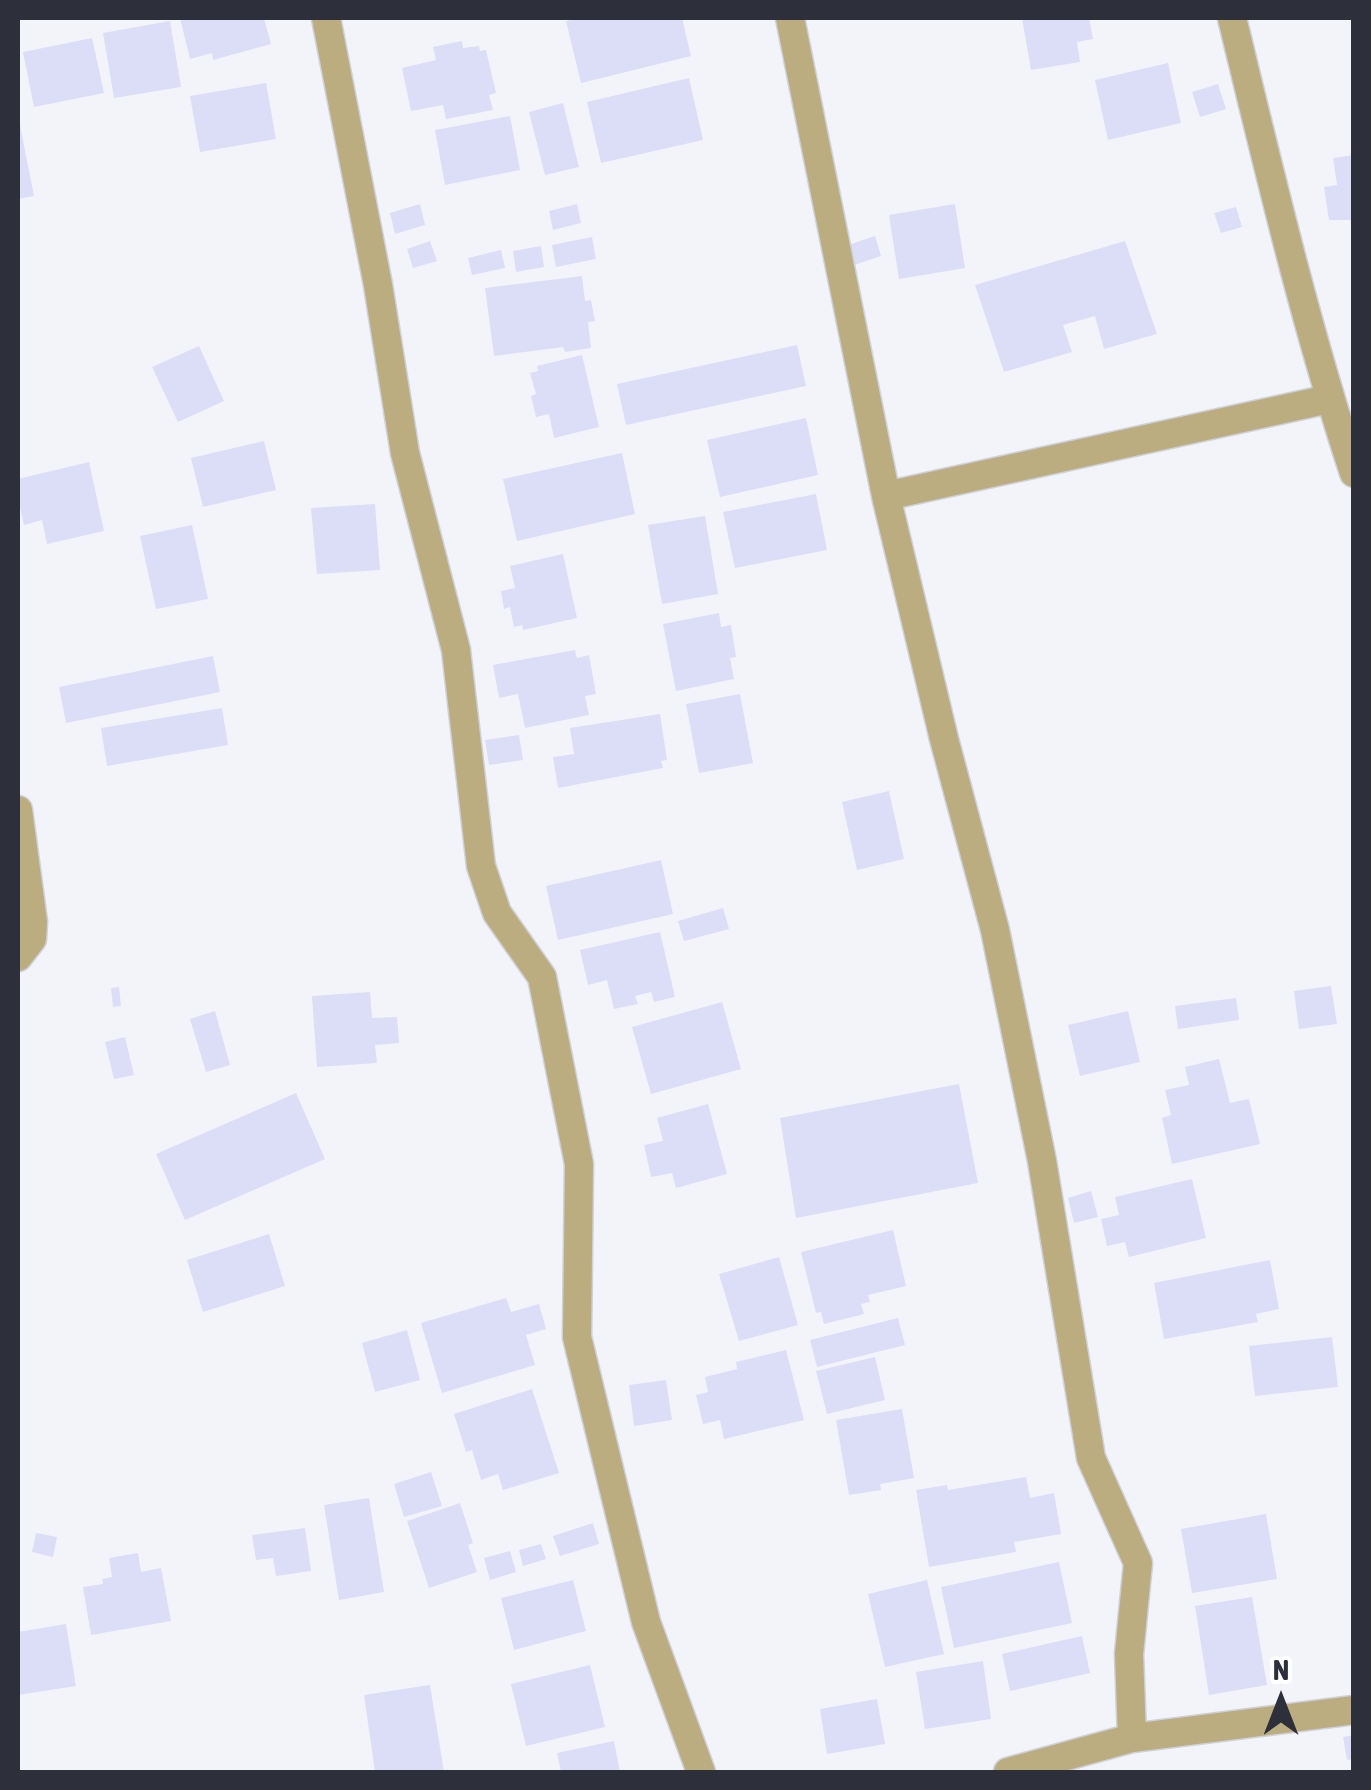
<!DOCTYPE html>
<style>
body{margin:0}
#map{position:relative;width:1371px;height:1790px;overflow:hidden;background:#f3f4fa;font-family:"Asap Condensed",sans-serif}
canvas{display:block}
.frame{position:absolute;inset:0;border:20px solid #2d2f3b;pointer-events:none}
.north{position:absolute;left:1231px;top:1650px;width:100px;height:100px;-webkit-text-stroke:8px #fff;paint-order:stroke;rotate:0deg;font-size:28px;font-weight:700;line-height:40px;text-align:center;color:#2d2f3b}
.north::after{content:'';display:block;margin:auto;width:35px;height:45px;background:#2d2f3b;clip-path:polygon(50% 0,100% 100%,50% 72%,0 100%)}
</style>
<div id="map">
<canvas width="1371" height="1790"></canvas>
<div class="frame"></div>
<div class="north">N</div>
</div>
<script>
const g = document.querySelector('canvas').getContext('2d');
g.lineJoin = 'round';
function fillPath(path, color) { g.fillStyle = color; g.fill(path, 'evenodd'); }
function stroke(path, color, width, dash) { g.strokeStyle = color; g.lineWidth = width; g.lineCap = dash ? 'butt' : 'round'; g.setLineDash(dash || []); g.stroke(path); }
fillPath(new Path2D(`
 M180,18H264L271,44L213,60L212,53L190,59Z
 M581,18H682L691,56L581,83L566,21Z
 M1022,18H1089L1093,39L1077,42L1080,62L1031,70Z
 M170,21L181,87L114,98L103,33Z
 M92,38L104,93L34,107L23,52Z
 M462,41L463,48L479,46L480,51L486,50L496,93L489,95L493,110L446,119L443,105L411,111L402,68L436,60L433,47Z
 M1168,63L1181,123L1108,140L1095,80Z
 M689,78L703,140L601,163L587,102Z
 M266,83L276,139L200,152L190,96Z
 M1218,84L1226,109L1200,117L1192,92Z
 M563,103L579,167L545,175L529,112Z
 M18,115L34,196L18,199Z
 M510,116L520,170L445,185L435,130Z
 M1354,155V220H1329L1324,187L1337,185L1333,158Z
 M420,204L425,225L395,234L390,213Z
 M577,204L581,223L553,230L549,211Z
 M955,204L965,268L899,279L889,215Z
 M1236,207L1242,227L1221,233L1214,213Z
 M875,236L881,256L854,265L848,245Z
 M592,237L596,259L556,267L552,245Z
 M430,241L437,261L413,268L407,249Z
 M1125,241L1157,334L1104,349L1095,316L1063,325L1072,352L1004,372L975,285Z
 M541,246L544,267L516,272L513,251Z
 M501,250L505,268L472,275L468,258Z
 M582,276L585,301L591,300L595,321L588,322L591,348L565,352L563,347L494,356L485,288Z
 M797,345L806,386L626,425L617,384Z
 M199,346L224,401L178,422L152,367Z
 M582,355L599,427L554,438L549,414L536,417L531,396L536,394L530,373L538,371L537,366Z
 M806,418L818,475L720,497L707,440Z
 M264,441L276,490L203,507L191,458Z
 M622,453L635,514L517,541L503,479Z
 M89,462L104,531L47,544L42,520L24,525L18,499V479Z
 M816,494L827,550L735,568L723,512Z
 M375,504L380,570L317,574L311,508Z
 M705,516L718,594L662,604L648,525Z
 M192,525L208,599L156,609L140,536Z
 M563,554L577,618L523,630L522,625L514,627L510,607L504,609L501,591L515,588L510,566Z
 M719,613L721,627L731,625L736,657L730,658L734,679L676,691L663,624Z
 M575,650L577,658L589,655L596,694L585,696L589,715L525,728L518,694L499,698L493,665Z
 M213,656L220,692L66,723L59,687Z
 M740,694L753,763L699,773L686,704Z
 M222,708L228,745L107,766L101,728Z
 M660,714L667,760L661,761L663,768L558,788L553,757L574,754L570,728Z
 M519,735L523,760L489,765L485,740Z
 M889,791L904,859L857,870L842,802Z
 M661,860L673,914L558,940L546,886Z
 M723,908L729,929L684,941L678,921Z
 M660,932L675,997L654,1002L651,992L635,996L638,1004L614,1009L607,980L588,985L580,950Z
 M1331,986L1337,1024L1299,1029L1294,991Z
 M119,987L121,1006L113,1007L111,988Z
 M370,992L372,1018L397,1017L399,1043L375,1045L377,1063L317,1067L312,996Z
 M1236,998L1239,1020L1178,1029L1175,1006Z
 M722,1002L741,1069L651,1094L632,1027Z
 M215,1011L230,1065L206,1072L190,1019Z
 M1128,1011L1140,1062L1080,1076L1068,1025Z
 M125,1037L134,1075L114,1079L105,1042Z
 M1219,1059L1230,1103L1249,1099L1260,1144L1172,1164L1162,1118L1171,1115L1165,1090L1189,1085L1185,1067Z
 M959,1084L978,1183L796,1218L780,1118Z
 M296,1093L325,1159L185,1220L156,1154Z
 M708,1104L727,1174L676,1188L672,1173L651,1177L644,1145L663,1141L657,1118Z
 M1192,1179L1206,1238L1129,1257L1125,1242L1107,1246L1101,1219L1119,1215L1115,1197Z
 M1091,1191L1098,1217L1074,1223L1068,1198Z
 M893,1230L906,1286L868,1295L870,1302L861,1304L864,1314L824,1324L821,1312L816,1313L801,1252Z
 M269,1234L285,1286L203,1312L187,1260Z
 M779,1257L798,1325L739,1341L719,1274Z
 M1270,1260L1279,1309L1256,1314L1258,1322L1164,1339L1154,1283Z
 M506,1298L511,1312L539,1304L546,1329L526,1335L535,1365L442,1393L421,1323Z
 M898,1318L905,1345L817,1367L810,1340Z
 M407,1330L420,1380L375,1392L362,1343Z
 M1332,1337L1338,1387L1255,1396L1249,1346Z
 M786,1350L804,1420L724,1439L720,1420L703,1424L696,1395L708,1392L705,1377L737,1369L736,1362Z
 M875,1357L885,1400L827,1414L816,1371Z
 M666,1380L672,1420L634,1426L629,1385Z
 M532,1389L559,1473L503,1490L498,1474L481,1480L472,1450L466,1452L454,1414Z
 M902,1409L914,1478L880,1484L881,1490L849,1495L836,1420Z
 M431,1472L442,1506L404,1517L394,1484Z
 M1026,1477L1030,1498L1054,1493L1061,1534L1014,1542L1016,1552L929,1567L916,1490L947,1485L948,1490Z
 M369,1498L384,1592L339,1600L324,1505Z
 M460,1503L473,1543L468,1545L477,1572L429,1588L407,1521Z
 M1266,1514L1277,1579L1192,1593L1181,1529Z
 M593,1523L599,1544L560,1556L553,1536Z
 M305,1528L311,1571L276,1576L273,1558L256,1560L252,1535Z
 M36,1533L57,1537L53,1557L32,1552Z
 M541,1544L546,1559L523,1566L519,1550Z
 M510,1551L516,1572L490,1580L484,1558Z
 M138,1553L141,1572L161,1568L171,1621L91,1635L83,1587L103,1584L102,1579L112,1577L109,1558Z
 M1059,1562L1072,1623L954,1648L941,1587Z
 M573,1580L586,1631L514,1650L501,1598Z
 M927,1580L944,1654L885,1667L868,1594Z
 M1252,1597L1267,1685L1209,1695L1195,1606Z
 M66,1624L76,1686L18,1695V1632Z
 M1082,1636L1090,1673L1010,1691L1002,1654Z
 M983,1661L991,1719L925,1729L916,1672Z
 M590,1665L605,1727L526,1746L511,1684Z
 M430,1685L444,1772H375L364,1695Z
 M877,1699L885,1744L827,1754L820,1709Z
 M1354,1735V1759L1347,1760L1343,1737Z
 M614,1741L620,1772H561L557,1753Z`), '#dbdef6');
const street = new Path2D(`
 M326,18L378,285L405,453L456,650L481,866L497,913L542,977L579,1164L577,1337L646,1622L701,1772
 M790,18L886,496L944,739L995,930L1042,1161L1091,1458L1138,1563L1129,1654L1132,1738
 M1232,18C1269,170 1305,324 1354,473
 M886,496L1329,399
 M18,810L33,922L32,939L18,957
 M1008,1772L1132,1738L1354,1710`);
stroke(street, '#cfd1d8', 31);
stroke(street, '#bbad7f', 28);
</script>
